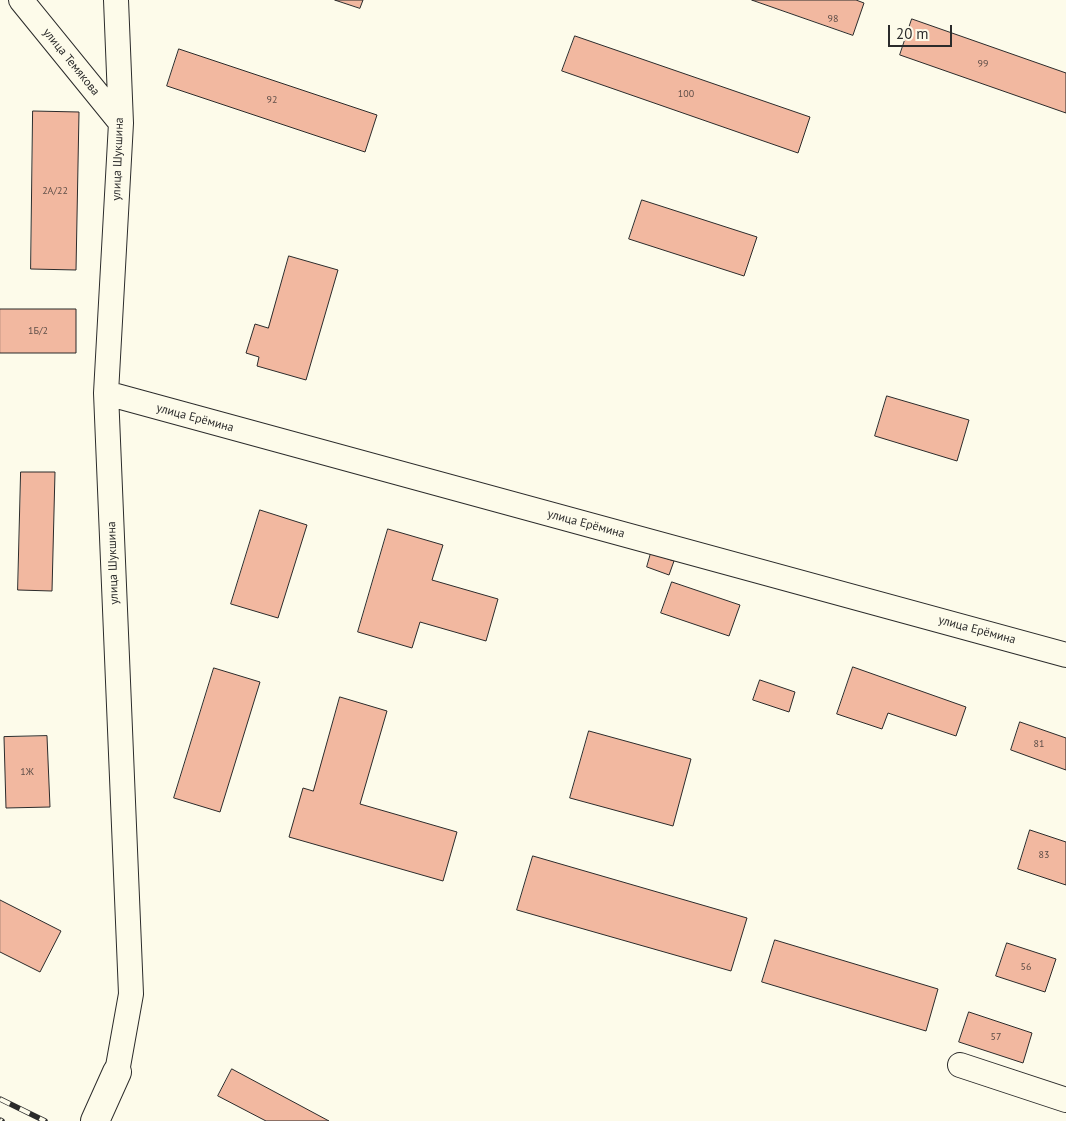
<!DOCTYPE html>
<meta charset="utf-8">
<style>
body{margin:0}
#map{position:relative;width:1066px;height:1121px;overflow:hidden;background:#fdfbea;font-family:"PT Sans",sans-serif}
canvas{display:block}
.scale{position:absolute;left:888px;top:25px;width:64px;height:22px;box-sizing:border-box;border:2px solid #2b2b2b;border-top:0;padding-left:6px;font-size:15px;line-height:18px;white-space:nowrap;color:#2b2b2b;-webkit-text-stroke:4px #fdfbea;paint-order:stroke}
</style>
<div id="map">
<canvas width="1066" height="1121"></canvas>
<div class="scale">20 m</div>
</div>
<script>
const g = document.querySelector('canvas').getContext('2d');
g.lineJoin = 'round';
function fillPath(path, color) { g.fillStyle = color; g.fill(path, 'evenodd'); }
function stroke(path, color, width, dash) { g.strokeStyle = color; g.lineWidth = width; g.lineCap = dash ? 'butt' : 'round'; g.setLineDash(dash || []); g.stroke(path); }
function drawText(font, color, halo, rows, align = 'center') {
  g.font = font + ' "PT Sans",sans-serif'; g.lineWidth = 4; g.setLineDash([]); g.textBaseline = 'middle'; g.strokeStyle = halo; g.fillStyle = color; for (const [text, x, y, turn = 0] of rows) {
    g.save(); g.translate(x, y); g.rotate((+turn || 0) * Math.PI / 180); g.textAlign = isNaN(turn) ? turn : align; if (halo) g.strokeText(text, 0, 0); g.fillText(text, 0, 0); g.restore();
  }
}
const building = new Path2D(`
 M335,0H363L360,8Z
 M752,0H856L864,3L853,35Z
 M912,19L1066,73V113L900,55Z
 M575,36L810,117L798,153L562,71Z
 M179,49L377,115L365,152L167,86Z
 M33,111L79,112L76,270L31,269Z
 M642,200L757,237L744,276L629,239Z
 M289,256L338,270L306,380L257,366L259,357L246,353L255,324L268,328Z
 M0,309H76V353H0Z
 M887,396L969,420L957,461L875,436Z
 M21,472H55L52,591L18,590Z
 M260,510L307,525L278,618L231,604Z
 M388,529L443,545L432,580L498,599L486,641L420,622L412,648L358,632Z
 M651,553L674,561L669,575L647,567Z
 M672,582L740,605L729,636L661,613Z
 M853,667L966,707L956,736L888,713L882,729L837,714Z
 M214,668L260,682L220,812L174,798Z
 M760,680L795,692L789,712L753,700Z
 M340,697L387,711L360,804L457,832L443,881L289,837L303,788L313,791Z
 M1020,722L1066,738V770L1011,750Z
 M589,731L691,759L673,826L570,798Z
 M47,736L50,807L6,808L4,737Z
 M1030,830L1066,842V885L1018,869Z
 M533,856L747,918L731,971L517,910Z
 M0,900L61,931L40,972L0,952Z
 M775,940L938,989L926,1031L762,982Z
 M1007,943L1056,959L1045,992L996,976Z
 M969,1012L1032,1033L1023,1063L959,1042Z
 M232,1069L329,1121H266L218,1096Z`);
fillPath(building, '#f2b8a0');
stroke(building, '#2b2b2b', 1);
const minor = new Path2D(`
 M21,0L121,123
 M116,0L121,123L106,393L131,994L117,1072
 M106,393L1066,655
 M960,1065L1066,1100`);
const major = new Path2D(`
 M95,1121L117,1072`);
stroke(minor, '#2b2b2b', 26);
stroke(major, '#2b2b2b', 30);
stroke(minor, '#fdfbea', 24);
stroke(major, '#fdfbea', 28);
const rail = new Path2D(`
 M0,1099L45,1121
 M0,1120L2,1121`);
stroke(rail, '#2b2b2b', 5.5);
stroke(rail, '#fdfbea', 4, [11]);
drawText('10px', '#5d4e48', null, [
 ["98",833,19],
 ["99",983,64],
 ["100",686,94],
 ["92",272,100],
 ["2А/22",55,191],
 ["1Б/2",38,331],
 ["81",1039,744],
 ["1Ж",27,772],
 ["83",1044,855],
 ["56",1026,967],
 ["57",996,1037]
]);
drawText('12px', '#2b2b2b', '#fdfbea', [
 ["улица Темякова",71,62,51],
 ["улица Шукшина",118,159,-88],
 ["улица Ерёмина",195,418,15],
 ["улица Ерёмина",586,524,15],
 ["улица Шукшина",113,563,-92],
 ["улица Ерёмина",977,630,15]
]);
</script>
